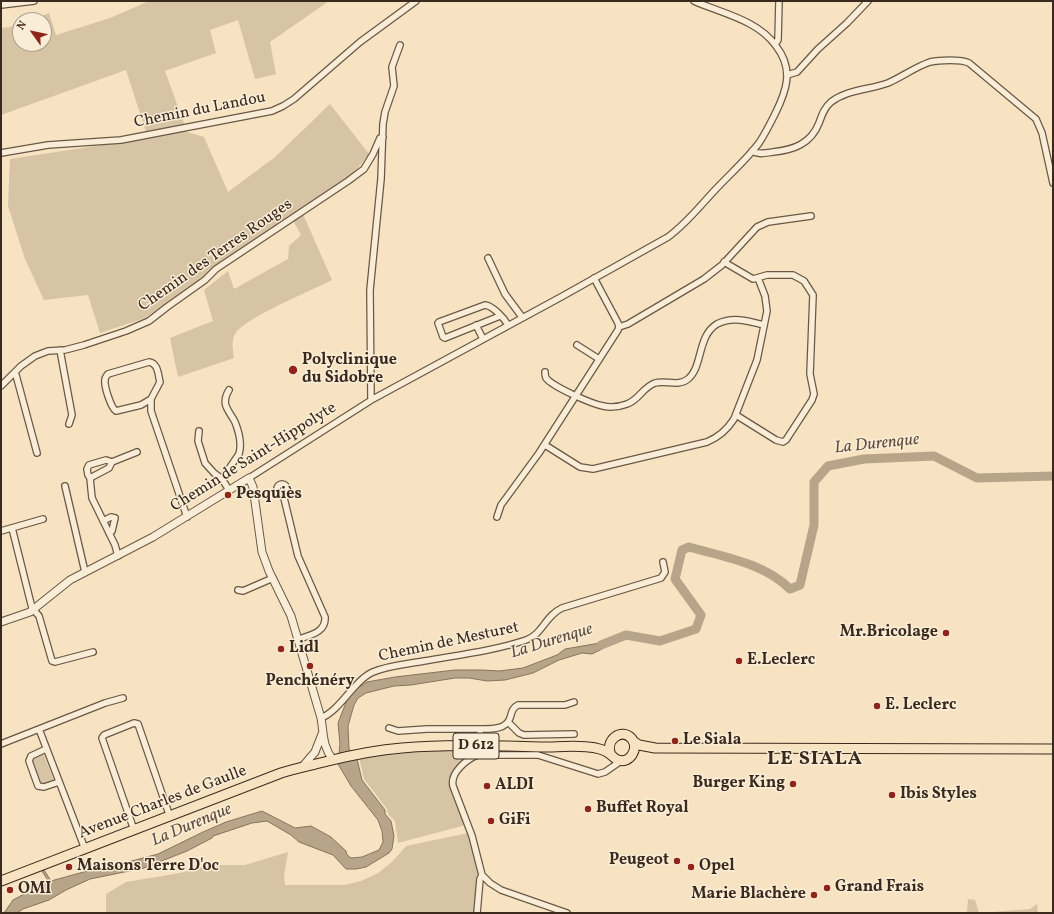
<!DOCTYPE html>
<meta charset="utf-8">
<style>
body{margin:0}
#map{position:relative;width:1054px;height:914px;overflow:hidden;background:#f7e3c1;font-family:Vollkorn,serif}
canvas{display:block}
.frame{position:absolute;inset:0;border:2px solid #3a2a1d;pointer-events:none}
.north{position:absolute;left:12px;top:12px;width:40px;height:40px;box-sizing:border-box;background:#faedd7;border:1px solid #ad9f8d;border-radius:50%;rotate:303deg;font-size:11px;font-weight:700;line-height:16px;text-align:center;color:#3a2a1d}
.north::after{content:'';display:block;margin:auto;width:14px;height:18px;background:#8f2418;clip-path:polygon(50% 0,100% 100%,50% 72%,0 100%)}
</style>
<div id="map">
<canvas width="1054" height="914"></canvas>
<div class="frame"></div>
<div class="north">N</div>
</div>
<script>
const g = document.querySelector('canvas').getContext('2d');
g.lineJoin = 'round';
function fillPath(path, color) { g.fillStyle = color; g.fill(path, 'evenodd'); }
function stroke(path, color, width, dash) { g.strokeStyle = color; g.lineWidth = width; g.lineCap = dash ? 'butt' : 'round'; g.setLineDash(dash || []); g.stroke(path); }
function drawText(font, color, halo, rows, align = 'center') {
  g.font = font + ' Vollkorn,serif'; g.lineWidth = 3; g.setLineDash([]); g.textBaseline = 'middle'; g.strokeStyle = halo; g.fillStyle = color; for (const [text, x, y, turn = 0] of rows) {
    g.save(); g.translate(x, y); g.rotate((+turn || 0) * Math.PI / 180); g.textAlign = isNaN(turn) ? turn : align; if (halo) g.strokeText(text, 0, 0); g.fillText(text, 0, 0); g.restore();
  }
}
fillPath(new Path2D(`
 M149,1H329L270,42L276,74L255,79L238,20L210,30L216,53L165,71L187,132L204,137L228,192L275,157L330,104L369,154L357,169L303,214L332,280C313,290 244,318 235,334C231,341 233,350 234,358L178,377L170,338L213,321L204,290L228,271L234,289L288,259L289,246L301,235L291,217L285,219L145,318L100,333L88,295L44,300L25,259L8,206L10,159L148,138L126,70L1,115V28L20,26V44H44V20H33L49,13L56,35L110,18Z
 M415,750H463L468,752V757C464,762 456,766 453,772C445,785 461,812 466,825L398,843L395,821L388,814L387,809L364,779L359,757Z
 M43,753L54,781L44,785L40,783L31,761L32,757Z
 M468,833L479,873L474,913H106V894L126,882L180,873L210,865H245L288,852L284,876L285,885H345L361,881L378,873L392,862L406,846Z
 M968,899L975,900L979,913L1030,909L1037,904L1038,913H966L967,912Z`), '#d7c4a5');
const water = new Path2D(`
 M615,639L602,649L592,654L582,653L559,660L533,673L505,680L487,681L469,678H455L411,685L394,686L366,693L358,698L354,705L348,726L349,749L357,759L362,780L385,810V814L391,821L394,836L392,849L389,853L366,867L356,869H346L333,855L299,842L291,835L267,821L252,823L213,836L212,838L187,851L144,868L90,879L66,890L49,900L23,909L17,913H4L13,900L28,892L33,886L49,882L42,871L44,870L51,881L98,868L128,862L158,854L203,832L226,822L262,811L295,828L311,826L331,837L346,851L347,855L351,858L362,857L379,850L383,842L382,831L378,820L351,786L338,764L340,744L338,723L347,700L356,689L367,682L395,677L455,670H482L499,671L523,668L557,655L565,649L600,643Z`);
fillPath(water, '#b7a489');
stroke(water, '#85735e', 1);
stroke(new Path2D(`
 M601,645L626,635L660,641L696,629L701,615L675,579L682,550L689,547C724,557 764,563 790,589L800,585L814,525V482L828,466L864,459L934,456L977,478L1053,476`), '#b7a489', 9);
const minor = new Path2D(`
 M1,5L34,1
 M775,44L778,40L779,1
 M787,75L797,72L818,49L847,23L868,1
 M752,151C758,155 766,153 773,152C793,150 811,144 819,123C822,115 824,108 831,102C848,89 869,90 888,83C902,77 915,67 930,62C939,60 961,59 969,63L1036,119L1042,133L1053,183
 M1,153L48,145L121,140L272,111L283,106L294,99L360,42L416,1
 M488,258L505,294L522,317
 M724,262L753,279L767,275H793L804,281L813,295L810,374L814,394L812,400L786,440L783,442L776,440L736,415
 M500,316L445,338L443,337L438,323L439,322L485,305C493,306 504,318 508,325
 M476,325L483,339
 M619,327L628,324L704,279L722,265L757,227L768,222L811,216
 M577,345L599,359
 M60,350L72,415L69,424
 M545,372C545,375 545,376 546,378C553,387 592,404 603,406C611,408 619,407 627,404C639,400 643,387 655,383C666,380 678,387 688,379C703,367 697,336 717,324C732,316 749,321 764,325
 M14,373L16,375L37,453
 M1,386L21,366L35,356L48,351L65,350L84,345L126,331L149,321L167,307L205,280L216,269L348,181L364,169L373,154L380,138L383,137
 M151,399L141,405L116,411C111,408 104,386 105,380C105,377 106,377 108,374L149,362C158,363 158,374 160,382L151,399V411L187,517
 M371,400L370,290L381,179L383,124L385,112L394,86L392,67L400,45
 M199,431L198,441L205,463L214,473L222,479L229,490
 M545,445L580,467L593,469L707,442C719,437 727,430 734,419L757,360L767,311L765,296L758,278
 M112,462L137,452
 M90,478L88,475L87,469L89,465L106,460L112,462L109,468L90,478L92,498L115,545L118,556
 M249,478L373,399L561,297L668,237C686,224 700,206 715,190C730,174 746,160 759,143C765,134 770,124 775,114C787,90 794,69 776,46C758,20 721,13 694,1
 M222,479L239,454C242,444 239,432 235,422C229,410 220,405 229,390
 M277 489a5 5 0 1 1 10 0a5 5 0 1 1-10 0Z
 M65,486L85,572
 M283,494L298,556L325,617C326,632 311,635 299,639
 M497,517L501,505L539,453L618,330L619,327L618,323L594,278
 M103,521L111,517L115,518L112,531L109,533
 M12,528L32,608L39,616L52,661L55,662L93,652
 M1,531L43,519
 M238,590L243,591L273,578
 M321,718C341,710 353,681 373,672C389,665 408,664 424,661C458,655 493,651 526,640C542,635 545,616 562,608L661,578L665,572L663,562
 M508,722L519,733L524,735L574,734
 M389,728L398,731L427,729H480L481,746
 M39,729L85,849
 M480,729C490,729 506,730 510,718C512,712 512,708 518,705H565L574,702
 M1,744L105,703L123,698
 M46,749L31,756L29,761L38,786L44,787L59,782
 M134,830L102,738L104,735L134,723L138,724L170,817
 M477,913L480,879L482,875
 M567,913L501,890L490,883L482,875L472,836L453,786C450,773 466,760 477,755H538L598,774L605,772L621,761`);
const tertiary = new Path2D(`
 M1,622L30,612L70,580L153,537L249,478L253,487L262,552L269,571L291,616L321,718C324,735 322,745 333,760
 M303,766L315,752L322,734`);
const primary = new Path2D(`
 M633,741L639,745L655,748L1053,749
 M1,881L281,773C296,768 312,765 328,761C352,755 377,750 402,748C450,744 498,746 545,747C562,747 597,743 610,754C613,756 614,759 618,760C630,764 639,749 632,739C622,727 604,740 611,755`);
stroke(minor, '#695846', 8);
stroke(tertiary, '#695846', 9);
stroke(primary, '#3a2a1d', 11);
stroke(minor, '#faedd7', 5.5);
stroke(tertiary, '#faedd7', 7);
stroke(primary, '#f7e3c1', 9);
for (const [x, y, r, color] of [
 [293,370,5,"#8f2418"],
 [228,495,4,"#8f2418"],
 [946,633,4,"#8f2418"],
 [281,649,4,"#8f2418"],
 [739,661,4,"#8f2418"],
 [310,666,4,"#8f2418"],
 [877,706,4,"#8f2418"],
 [675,741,4,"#8f2418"],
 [793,784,4,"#8f2418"],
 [487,786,4,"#8f2418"],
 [892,795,4,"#8f2418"],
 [588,809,4,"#8f2418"],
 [491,821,4,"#8f2418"],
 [677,861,4,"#8f2418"],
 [69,867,4,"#8f2418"],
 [691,867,4,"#8f2418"],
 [827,888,4,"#8f2418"],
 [10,890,4,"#8f2418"],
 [814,895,4,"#8f2418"]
]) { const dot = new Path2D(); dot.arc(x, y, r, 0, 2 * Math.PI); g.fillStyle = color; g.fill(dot); stroke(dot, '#faedd7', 1.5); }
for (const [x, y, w] of [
 [476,746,46]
]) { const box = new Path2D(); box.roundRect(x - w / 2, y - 13, w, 26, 3); g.fillStyle = '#faedd7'; g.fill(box); stroke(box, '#3a2a1d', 1); }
drawText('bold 15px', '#3a2a1d', null, [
 ["D 612",476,746]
]);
drawText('16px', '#3a2a1d', '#faedd7', [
 ["Chemin du Landou",200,111,-11],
 ["Chemin des Terres Rouges",216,256,-35],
 ["Chemin de Saint-Hippolyte",254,458,-32],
 ["Chemin de Mesturet",449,643,-12],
 ["Avenue Charles de Gaulle",163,803,-21]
]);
drawText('bold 16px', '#3a2a1d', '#faedd7', [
 ["Polyclinique",302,361],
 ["du Sidobre",302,379],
 ["Pesquiès",236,495],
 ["Mr.Bricolage",938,633,"right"],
 ["Lidl",289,649],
 ["E.Leclerc",747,661],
 ["Penchénéry",310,682,"center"],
 ["E. Leclerc",885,706],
 ["Le Siala",683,741],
 ["Burger King",785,784,"right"],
 ["ALDI",495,786],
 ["Ibis Styles",900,795],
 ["Buffet Royal",596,809],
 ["GiFi",499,821],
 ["Peugeot",669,861,"right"],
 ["Maisons Terre D'oc",77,867],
 ["Opel",699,867],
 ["Grand Frais",835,888],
 ["OMI",18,890],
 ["Marie Blachère",806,895,"right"]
], 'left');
drawText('italic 17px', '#604f3d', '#faedd7', [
 ["La Durenque",877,445,-6],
 ["La Durenque",552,642,-17],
 ["La Durenque",192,826,-23]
]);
g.letterSpacing = '1px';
drawText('bold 20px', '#3a2a1d', '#faedd7', [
 ["LE SIALA",815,760]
]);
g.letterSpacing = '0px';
</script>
